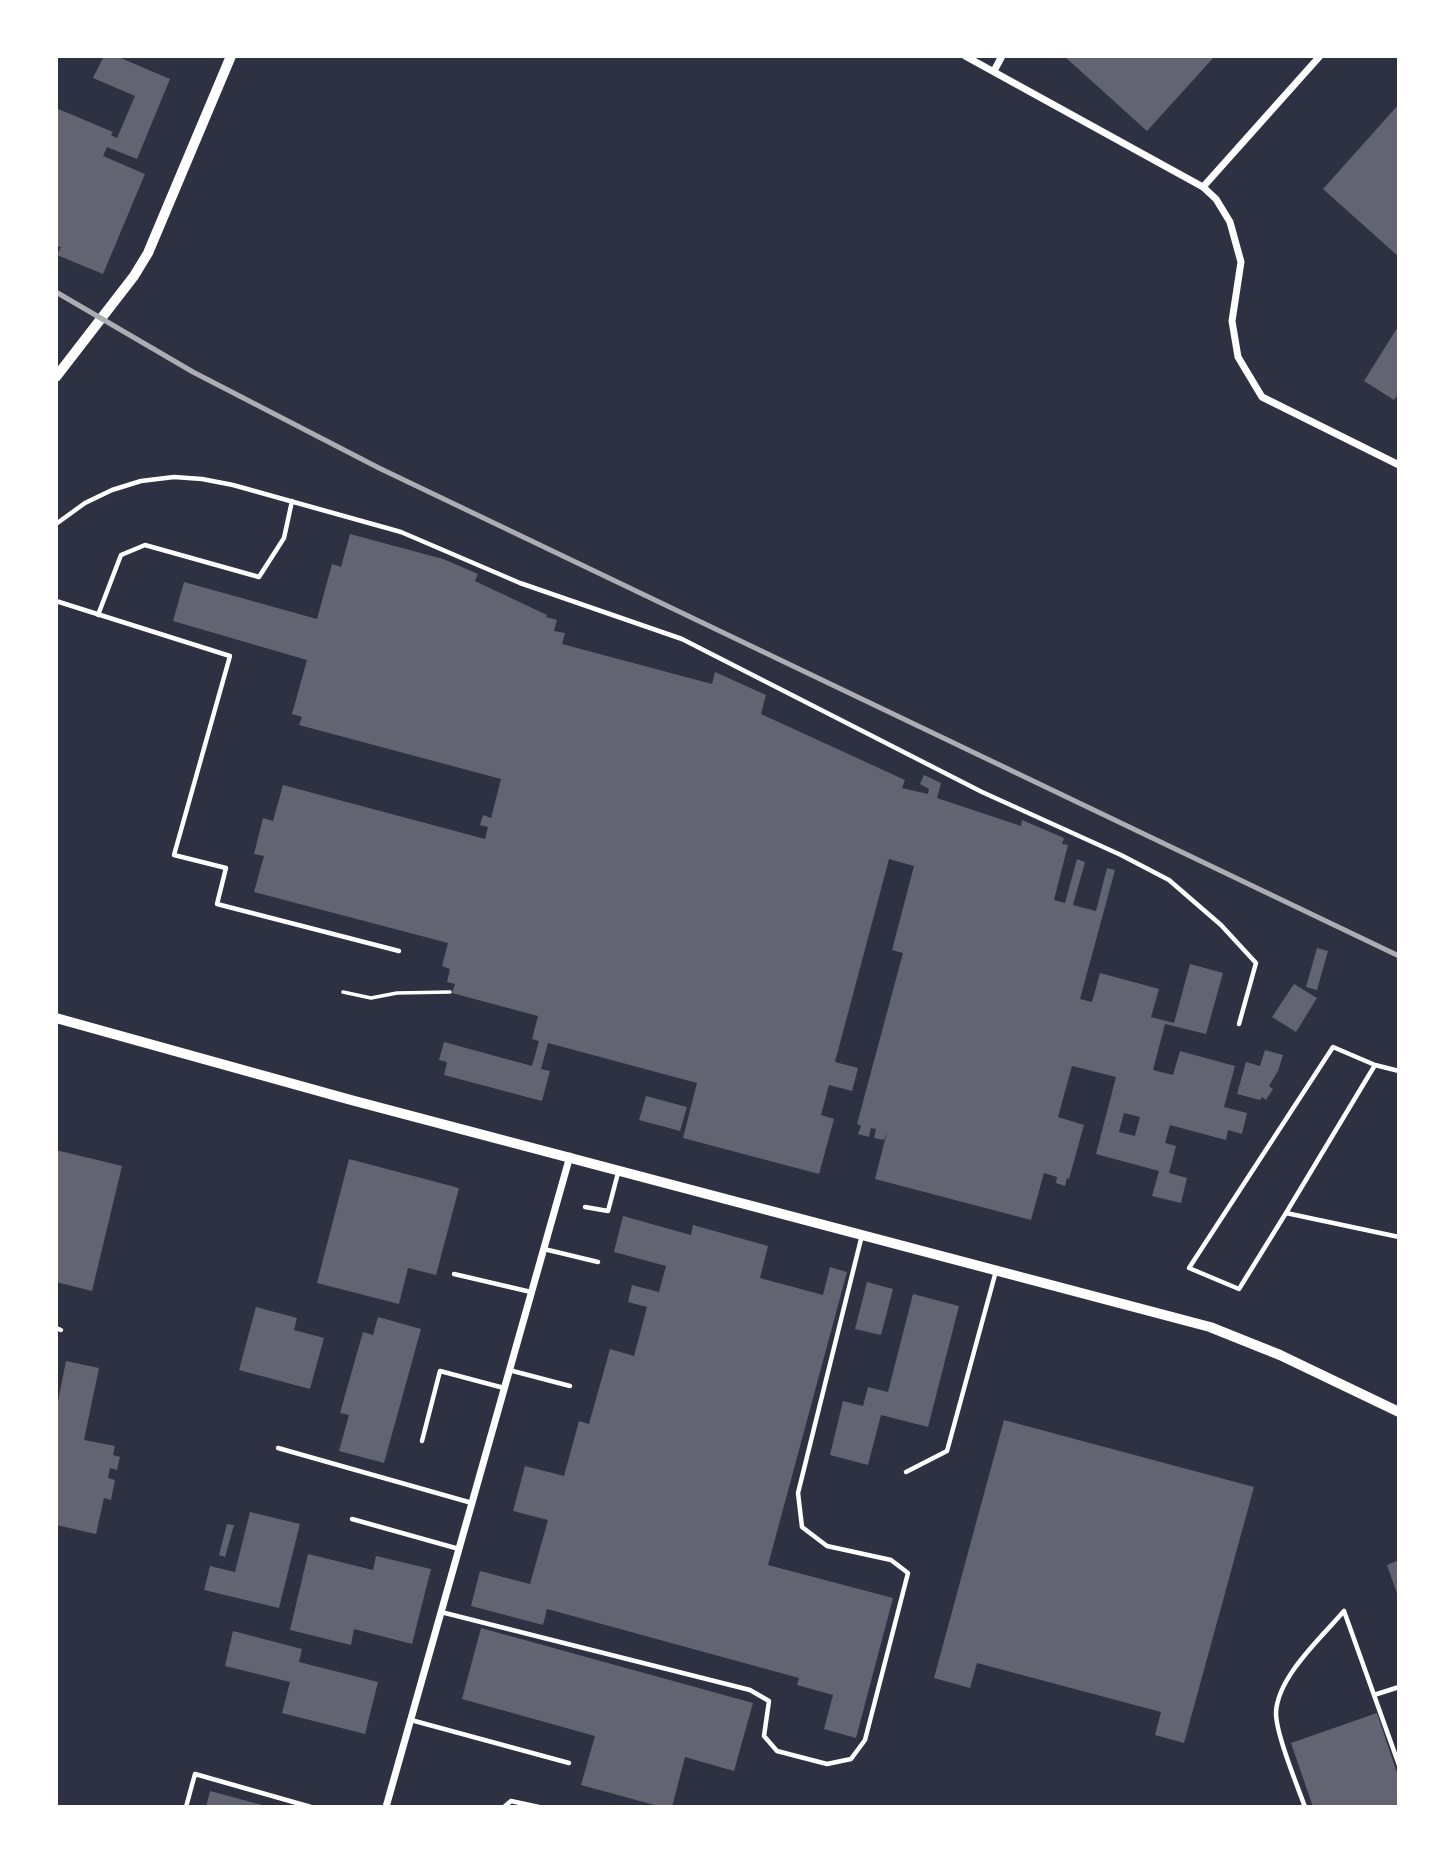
<!DOCTYPE html>
<style>
body{margin:0}
#map{position:relative;width:1455px;height:1863px;overflow:hidden;background:#2d3142;font-family:"Alegreya Sans",sans-serif}
canvas{display:block}
.frame{position:absolute;inset:0;border:58px solid #fff;pointer-events:none}
</style>
<div id="map">
<canvas width="1455" height="1863"></canvas>
<div class="frame"></div>
</div>
<script>
const g = document.querySelector('canvas').getContext('2d');
g.lineJoin = 'round';
function fillPath(path, color) { g.fillStyle = color; g.fill(path, 'evenodd'); }
function stroke(path, color, width, dash) { g.strokeStyle = color; g.lineWidth = width; g.lineCap = dash ? 'butt' : 'round'; g.setLineDash(dash || []); g.stroke(path); }
fillPath(new Path2D(`
 M104,56H116L170,79L137,159L107,147L103,156L145,174L103,274L57,255L61,247L56,246V108L113,132L111,135L117,138L135,96L93,78Z
 M1064,56H1215L1147,131Z
 M1399,104V257L1323,189Z
 M1399,325V393L1394,400L1364,381Z
 M350,534L443,559L478,574L475,581L547,615L546,617L557,620L554,631L565,633L562,644L712,684L715,672L766,695L761,714L905,780L902,788L928,794L929,789L920,784L924,775L941,783L937,798L1021,826L1022,820L1064,838L1062,844L1068,845L1054,900L1065,903L1077,859L1085,862L1073,905L1096,911L1107,868L1115,870L1080,999L1092,1002L1100,973L1159,989L1151,1017L1174,1023L1190,964L1223,973L1206,1034L1165,1024L1153,1070L1173,1075L1180,1051L1235,1066L1224,1107L1247,1113L1242,1134L1228,1130L1226,1140L1170,1125L1165,1143L1176,1146L1169,1173L1187,1178L1181,1203L1152,1196L1159,1171L1096,1154L1116,1077L1072,1066L1058,1117L1084,1125L1069,1179L1067,1178L1065,1186L1056,1183L1057,1177L1044,1173L1031,1220L875,1179L887,1132L884,1140L874,1138L876,1129L871,1128L869,1137L858,1134L861,1126L857,1124L903,953L892,950L914,866L889,859L835,1062L858,1068L852,1091L829,1085L821,1115L834,1119L819,1174L683,1138L697,1083L548,1043L541,1069L550,1071L542,1101L444,1075L447,1062L439,1060L444,1042L532,1066L539,1041L532,1039L538,1016L452,993L455,984L447,982L450,969L442,966L448,943L254,892L264,856L254,854L263,818L273,821L283,785L485,839L488,827L480,825L483,815L491,818L501,779L299,725L302,717L292,714L307,660L173,621L184,582L317,619L332,564L341,567ZM1124,1113L1140,1117L1135,1136L1119,1132Z
 M1317,948L1328,951L1317,990L1306,987Z
 M1294,984L1317,998L1296,1032L1272,1017Z
 M1265,1050L1283,1055L1278,1071L1269,1086L1273,1089L1266,1100L1262,1097L1260,1100L1237,1094L1246,1062L1260,1066Z
 M646,1096L687,1107L680,1131L639,1120Z
 M56,1150L122,1166L92,1291L56,1282Z
 M349,1159L459,1188L436,1275L408,1268L399,1304L317,1283Z
 M623,1216L691,1235L693,1225L768,1246L760,1278L823,1295L830,1267L847,1272L768,1565L893,1598L856,1738L824,1729L833,1695L797,1685L799,1678L547,1609L543,1625L471,1606L480,1571L530,1584L548,1520L513,1511L525,1466L564,1476L579,1421L589,1424L610,1349L634,1356L647,1307L628,1302L632,1285L659,1292L666,1266L614,1252Z
 M867,1282L893,1289L881,1335L855,1329Z
 M913,1294L959,1306L928,1427L881,1415L868,1465L830,1455L843,1401L863,1406L868,1387L888,1392Z
 M256,1307L297,1318L294,1330L324,1338L310,1389L239,1370Z
 M378,1317L421,1329L384,1463L339,1451L349,1415L340,1413L363,1332L373,1335Z
 M66,1361L99,1368L84,1440L115,1446L113,1455L120,1457L117,1470L110,1468L108,1478L115,1480L111,1500L104,1498L96,1534L56,1525V1411Z
 M1004,1420L1254,1487L1184,1743L1155,1735L1161,1712L977,1663L970,1688L934,1678Z
 M250,1512L300,1524L279,1608L204,1590L210,1566L235,1572Z
 M227,1524L234,1525L225,1557L219,1555Z
 M308,1554L373,1570L376,1556L431,1569L412,1644L354,1629L351,1645L290,1630Z
 M1399,1560V1599L1387,1565Z
 M481,1628L753,1703L734,1771L685,1757L672,1807H662L581,1785L595,1736L462,1699Z
 M233,1631L302,1649L299,1662L378,1682L365,1734L282,1713L290,1682L225,1666Z
 M1377,1713L1399,1779V1807H1313L1291,1743Z
 M210,1791L266,1806V1807H206Z`), '#626471');
stroke(new Path2D(`
 M343,992L371,998L397,993L450,992`), '#fff', 3.5);
stroke(new Path2D(`
 M56,524L85,503L112,490L141,481L174,477L202,479L233,485L401,532L520,583L682,639L982,792L1121,855L1169,880L1221,925L1256,963L1239,1024
 M56,601L230,656L174,855L226,868L217,904L399,951
 M98,615L121,555L145,545L259,577L284,538L292,501
 M1399,1071L1375,1065L1333,1047L1189,1268L1239,1289L1286,1213L1399,1237
 M585,1207L608,1211L618,1173
 M1286,1213L1375,1065
 M544,1249L598,1262
 M454,1274L531,1292
 M56,1328L61,1330
 M509,1370L570,1386
 M422,1441L440,1371L504,1388
 M278,1448L472,1503
 M906,1472L947,1451L996,1271
 M352,1519L459,1549
 M441,1612L750,1690L769,1701L764,1736L777,1751L827,1764L851,1759L865,1740L908,1573L891,1560L827,1546L802,1527L798,1493L862,1235
 M1374,1695L1399,1687
 M411,1720L569,1763
 M186,1807L195,1774L311,1807
 M504,1807L511,1801L539,1807
 M1305,1807C1297,1785 1276,1734 1276,1713C1277,1677 1322,1637 1344,1611L1399,1765`), '#fff', 4.5);
stroke(new Path2D(`
 M965,56L1203,187L1216,199L1230,222L1241,262L1232,321L1238,357L1262,397L1399,465
 M994,71L1002,56
 M1203,187L1320,56
 M386,1807L570,1156`), '#fff', 7);
stroke(new Path2D(`
 M56,377L134,276L148,253L231,56
 M56,1018L351,1100L1210,1327L1280,1355L1399,1412`), '#fff', 10);
stroke(new Path2D(`
 M56,292L193,372L379,468L1399,956`), '#abadb3', 5);
</script>
